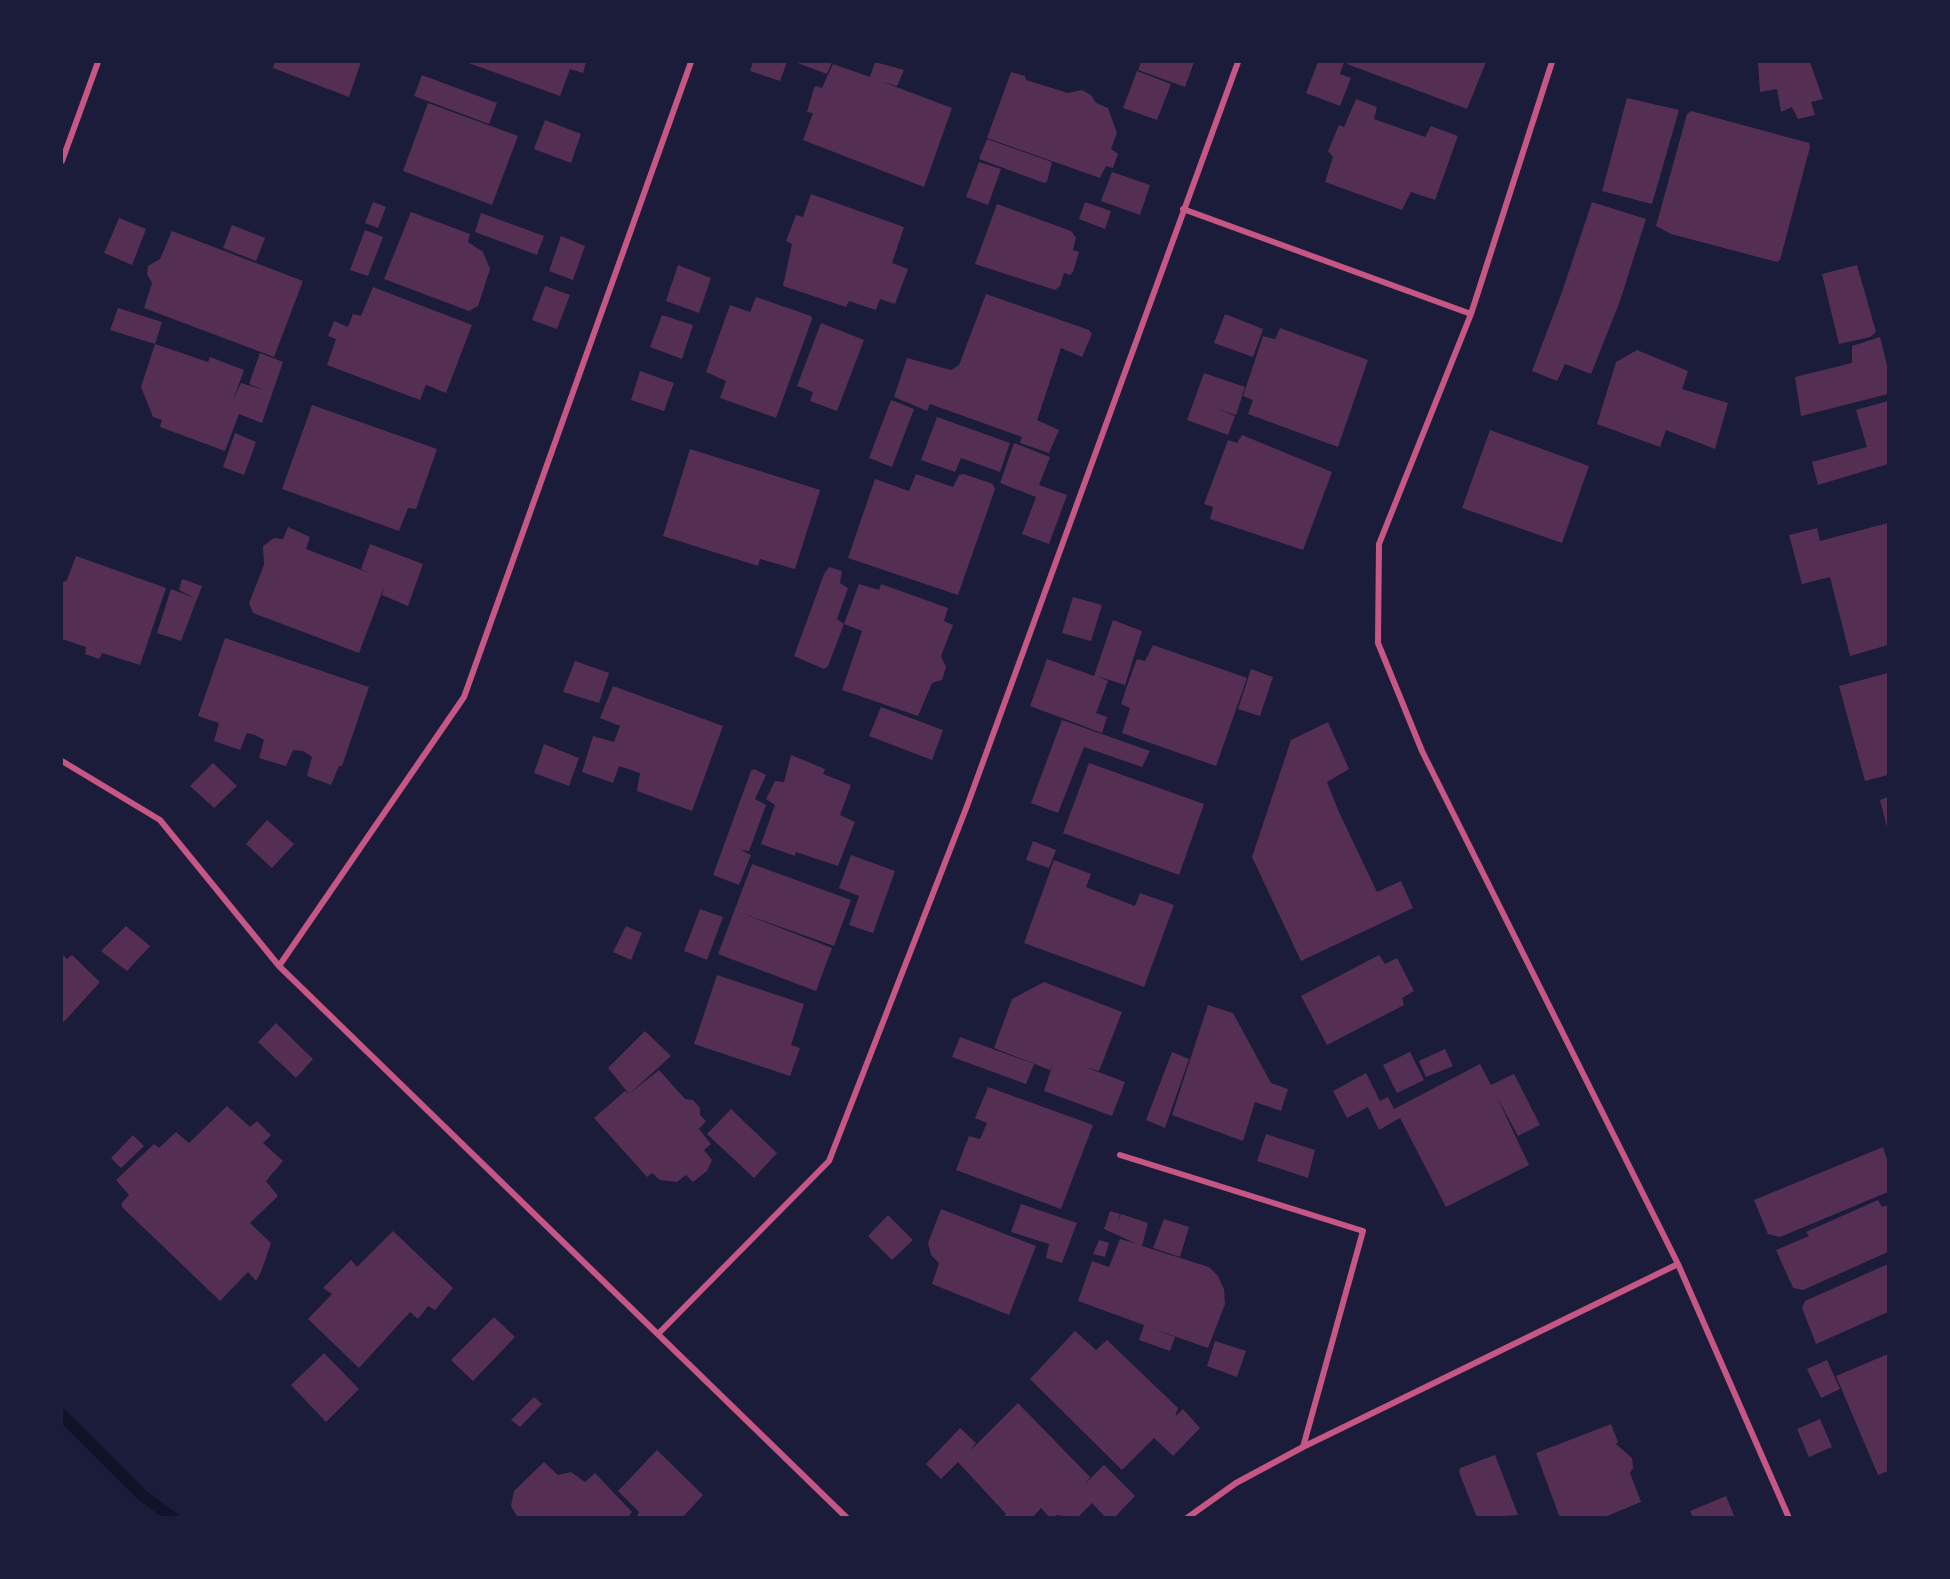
<!DOCTYPE html>
<style>
body{margin:0}
#map{position:relative;width:1950px;height:1579px;overflow:hidden;background:#1b1b3a;font-family:"Roboto Condensed",sans-serif}
canvas{display:block}
.frame{position:absolute;inset:0;border:63px solid #1b1b3a;pointer-events:none}
</style>
<div id="map">
<canvas width="1950" height="1579"></canvas>
<div class="frame"></div>
</div>
<script>
const g = document.querySelector('canvas').getContext('2d');
g.lineJoin = 'round';
function stroke(path, color, width, dash) { g.strokeStyle = color; g.lineWidth = width; g.lineCap = dash ? 'butt' : 'round'; g.setLineDash(dash || []); g.stroke(path); }
function fillPath(path, color) { g.fillStyle = color; g.fill(path, 'evenodd'); }
stroke(new Path2D(`
 M62,1415L143,1496L173,1518`), '#12122b', 12);
fillPath(new Path2D(`
 M275,62H361L349,97L273,68Z
 M466,62H586L583,73L570,69L560,96Z
 M753,62H787L780,81L750,71Z
 M795,62H832L827,74Z
 M875,62L904,70L897,86L883,82L952,108L924,187L803,140L813,113L807,112L814,88L816,86L822,88L833,64L870,77Z
 M1141,62H1194L1185,87L1138,70Z
 M1318,62H1344L1340,74L1351,78L1340,106L1306,93Z
 M1348,62H1486L1467,109L1347,64Z
 M1758,62H1810L1823,99L1811,102L1815,115L1798,119L1792,107L1781,112L1777,89L1760,92Z
 M1137,71L1171,84L1157,120L1123,108Z
 M1011,72L1025,76L1026,80L1068,93L1082,90L1091,95L1096,103L1108,108L1117,133L1111,149L1118,154L1113,168L1106,166L1100,178L987,138Z
 M422,75L497,103L489,124L414,96Z
 M1627,98L1679,110L1652,204L1602,191Z
 M1356,99L1377,107L1374,119L1425,137L1431,126L1458,136L1435,200L1411,192L1402,210L1325,182L1333,157L1328,151L1339,125L1344,127Z
 M428,103L518,136L492,205L403,171Z
 M1691,111L1809,143L1810,147L1780,260L1777,262L1671,234L1656,226L1687,114Z
 M545,120L581,134L571,163L534,149Z
 M987,139L1052,162L1047,182L1044,183L979,159Z
 M979,162L1001,169L988,205L966,197Z
 M1112,172L1150,185L1140,215L1101,201Z
 M811,194L904,227L892,263L908,269L895,304L880,299L876,310L849,301L846,307L783,286L792,244L786,241L796,215L803,217Z
 M373,202L386,207L378,228L365,223Z
 M1085,202L1111,211L1105,229L1079,219Z
 M1592,202L1646,219L1620,301L1591,374L1565,364L1557,381L1532,371L1562,292Z
 M997,204L1071,231L1076,238L1073,250L1079,252L1073,272L1070,275L1064,273L1060,286L1055,290L975,264Z
 M411,212L470,234L468,242L483,252L490,269L478,306L469,311L384,279Z
 M481,213L544,236L537,255L475,232Z
 M119,218L146,229L132,265L104,253Z
 M232,225L265,238L256,261L223,248Z
 M365,230L383,237L368,276L350,270Z
 M172,231L303,281L274,357L144,308L152,283L147,274L148,266L160,259Z
 M561,236L585,246L573,280L549,271Z
 M678,265L711,278L699,313L666,301Z
 M1857,265L1876,332L1870,337L1839,344L1822,274Z
 M545,286L570,295L557,329L532,320Z
 M373,287L472,325L446,393L426,385L420,400L327,365L336,339L328,336L334,321L348,327L353,314L361,316Z
 M986,294L1089,330L1092,334L1082,357L1061,348L1037,420L1059,430L1049,453L1020,443L1022,437L930,404L927,411L894,397L907,358L951,370L959,365Z
 M756,297L811,316L812,319L776,418L720,398L726,381L706,372L730,305L750,312Z
 M118,308L162,322L155,344L110,330Z
 M1225,314L1263,329L1253,357L1214,343Z
 M662,315L693,325L682,359L650,347Z
 M821,323L864,340L837,411L810,401L813,392L797,386Z
 M1280,328L1368,360L1338,447L1248,414L1253,400L1243,396L1263,336L1275,339Z
 M1880,337L1888,369V394L1801,416L1795,377L1852,363V346Z
 M155,344L208,362L210,357L244,370L233,401L241,383L264,390L249,384L260,353L283,362L262,423L239,414L225,451L160,427L162,420L153,417L141,387Z
 M1637,350L1688,371L1682,389L1728,403L1715,449L1666,430L1660,447L1597,424L1616,362Z
 M640,371L674,383L664,411L631,400Z
 M1204,373L1245,387L1236,415L1218,409L1235,416L1228,435L1187,420Z
 M891,400L914,409L892,467L869,458Z
 M1888,401V464L1818,485L1812,462L1867,447L1856,410Z
 M312,405L437,449L416,509L408,508L399,531L282,489Z
 M937,417L1010,443L1000,472L961,458L955,472L921,460Z
 M1490,430L1589,466L1562,543L1462,508Z
 M235,433L256,442L244,475L223,467Z
 M1242,435L1332,472L1303,550L1210,519L1213,507L1204,504L1228,440L1237,443Z
 M1014,443L1050,457L1039,485L1067,495L1049,544L1022,534L1036,497L1000,483Z
 M690,449L820,490L795,569L760,559L758,566L663,536Z
 M916,474L953,487L959,475L964,474L993,484L995,489L958,595L848,558L875,479L909,491Z
 M1888,523V645L1850,656L1830,577L1802,584L1789,535L1817,528L1820,541Z
 M288,527L310,537L306,549L372,574L361,569L370,544L423,564L408,606L382,595L384,587L359,653L253,613L249,603L264,565L263,546L274,538L283,539Z
 M76,556L166,588L140,665L102,653L99,659L85,654L86,647L62,639V583L67,580Z
 M829,567L842,571L840,583L848,588L837,619L844,624L828,666L824,669L794,656L824,574Z
 M182,579L202,586L181,641L157,633L171,589L194,598L179,590Z
 M859,584L879,590L881,584L948,608L944,621L953,625L941,656L946,667L942,680L932,683L918,716L842,690L862,631L844,624Z
 M1073,597L1102,605L1091,641L1062,633Z
 M1113,620L1142,631L1125,685L1097,676L1108,681L1096,713L1107,717L1102,733L1030,706L1047,659L1094,676Z
 M225,638L369,687L342,766H339L331,785L307,776L312,757L303,751L293,750L286,766L259,758L264,740L255,735L247,733L240,750L214,741L219,723L198,716Z
 M1153,645L1247,678L1216,766L1122,733L1130,708L1121,704L1127,686L1137,659L1145,661Z
 M575,661L609,673L599,703L563,692Z
 M1251,669L1273,677L1260,716L1238,709Z
 M1888,673V775L1865,781L1839,686Z
 M613,686L723,726L692,811L637,791L640,773L619,766L613,783L582,772L593,736L614,742L620,726L600,718Z
 M881,707L943,730L932,760L869,736Z
 M1062,720L1150,751L1142,767L1084,747L1058,813L1031,803Z
 M1328,722L1349,769L1327,782L1338,810L1377,892L1401,881L1413,908L1301,961L1252,857L1291,740Z
 M544,744L579,758L569,786L534,773Z
 M791,755L825,769L823,774L851,785L840,815L855,822L838,866L796,852L795,856L761,844L775,805L766,799L775,781L784,782Z
 M213,763L237,786L214,808L190,786Z
 M1089,763L1204,804L1179,875L1063,833Z
 M754,769L766,775L755,799L766,805L749,851L741,850L751,855L739,885L713,875L751,771Z
 M1888,797V831L1880,800Z
 M267,820L294,844L272,868L246,844Z
 M1033,841L1056,850L1049,868L1026,860Z
 M851,855L895,871L873,933L849,925L859,896L839,888Z
 M1054,860L1091,874L1086,887L1135,906L1140,893L1174,905L1144,987L1024,943Z
 M752,864L851,900L834,946L739,912L832,948L816,991L718,954Z
 M700,909L723,917L707,960L684,951Z
 M126,926L150,946L127,971L101,951Z
 M626,926L642,933L631,960L613,952Z
 M62,954L67,959L72,955L100,982L62,1024Z
 M1379,955L1385,964L1397,958L1414,991L1402,998L1404,1005L1327,1045L1301,996Z
 M717,975L804,1004L791,1045L800,1048L790,1076L694,1044Z
 M1044,982L1122,1012L1099,1071L1085,1067L1125,1082L1112,1116L1044,1091L1053,1063L1050,1070L994,1048L1012,999Z
 M1208,1005L1233,1013L1271,1083L1288,1089L1281,1111L1255,1102L1243,1141L1172,1115Z
 M276,1023L313,1059L296,1078L258,1042Z
 M645,1031L671,1056L629,1094L659,1070L685,1099L693,1100L700,1108V1115L706,1121L699,1129L711,1144L704,1150L712,1160L707,1171L693,1182L686,1175L677,1182L660,1180L652,1173L647,1177L594,1118L625,1091L629,1094L608,1068Z
 M960,1037L1034,1064L1026,1084L952,1057Z
 M1445,1049L1453,1066L1426,1077L1419,1061Z
 M1172,1052L1189,1059L1165,1128L1146,1120Z
 M1410,1052L1424,1080L1397,1093L1383,1065Z
 M1480,1064L1491,1085L1514,1074L1540,1125L1518,1136L1496,1095L1529,1165L1446,1207L1400,1118L1379,1130L1368,1107L1347,1118L1333,1091L1366,1073L1380,1101L1388,1097L1394,1109Z
 M988,1087L1093,1125L1061,1209L956,1170L969,1136L980,1139L987,1123L975,1118Z
 M227,1106L250,1127L257,1121L271,1135L263,1143L283,1161L266,1181L278,1196L250,1223L271,1243L261,1272L256,1281L248,1272L220,1301L123,1208L121,1204L129,1195L116,1180L154,1144L159,1148L176,1132L189,1143Z
 M731,1109L777,1153L754,1178L707,1134Z
 M1266,1134L1315,1150L1308,1178L1257,1161Z
 M133,1135L144,1146L121,1168L111,1158Z
 M1883,1147L1888,1162V1192L1780,1237L1768,1234L1754,1200Z
 M1878,1200L1882,1207L1888,1205V1252L1803,1290L1793,1288L1776,1250L1809,1236L1806,1232Z
 M1021,1204L1077,1223L1062,1263L1046,1258L1049,1244L1011,1232Z
 M941,1209L1036,1246L1009,1315L932,1284L939,1263L931,1255L928,1243Z
 M1110,1211L1120,1214L1116,1226L1121,1214L1148,1223L1142,1246L1209,1267L1218,1276L1224,1289L1225,1304L1208,1348L1148,1327L1175,1337L1170,1351L1139,1340L1144,1325L1078,1301L1092,1261L1109,1267L1120,1239L1137,1244L1104,1229Z
 M888,1215L913,1240L892,1260L868,1236Z
 M1164,1219L1189,1227L1180,1257L1153,1248Z
 M393,1231L453,1288L435,1310L428,1306L418,1319L410,1312L359,1368L308,1319L332,1294L323,1288L351,1260L357,1267Z
 M1099,1240L1109,1243L1105,1257L1093,1254Z
 M1888,1264V1312L1816,1344L1802,1308L1805,1301Z
 M494,1317L515,1337L473,1381L451,1360Z
 M1075,1331L1096,1350L1107,1340L1178,1408L1175,1417L1183,1409L1200,1428L1173,1456L1154,1438L1122,1470L1030,1379Z
 M1215,1341L1246,1351L1237,1377L1207,1366Z
 M324,1353L359,1389L326,1422L291,1385Z
 M1888,1354V1471L1878,1475L1836,1376Z
 M1827,1360L1840,1389L1821,1398L1807,1369Z
 M534,1397L542,1404L520,1427L511,1420Z
 M1018,1403L1090,1477L1085,1484L1104,1465L1135,1496L1114,1518H1106L1092,1503L1077,1518L1057,1515L1050,1518L1041,1508L1032,1518H1002L1006,1514L958,1462L941,1479L926,1464L960,1428L976,1443L970,1451Z
 M1820,1419L1832,1447L1809,1457L1797,1429Z
 M1611,1424L1618,1442L1616,1444L1632,1458L1633,1468L1630,1473L1641,1502L1602,1518H1560L1536,1453Z
 M657,1450L703,1495L682,1518H636L639,1512L618,1491Z
 M1495,1455L1518,1515L1477,1518L1459,1472L1460,1468Z
 M544,1462L558,1475L571,1472L585,1482L595,1473L632,1512L627,1518H518L511,1506L514,1491Z
 M1726,1496L1735,1518H1693L1690,1511Z`), '#542f53');
stroke(new Path2D(`
 M1552,62L1471,314L1379,544L1378,643L1422,751L1678,1264L1789,1518
 M62,161L98,62
 M1183,209L1471,314
 M62,761L160,820L279,966L847,1518
 M279,966L464,697L691,62
 M1120,1155L1363,1231L1303,1447
 M658,1334L829,1161L967,806L1238,62
 M1187,1518L1236,1483L1303,1447L1678,1264`), '#c65784', 6);
</script>
